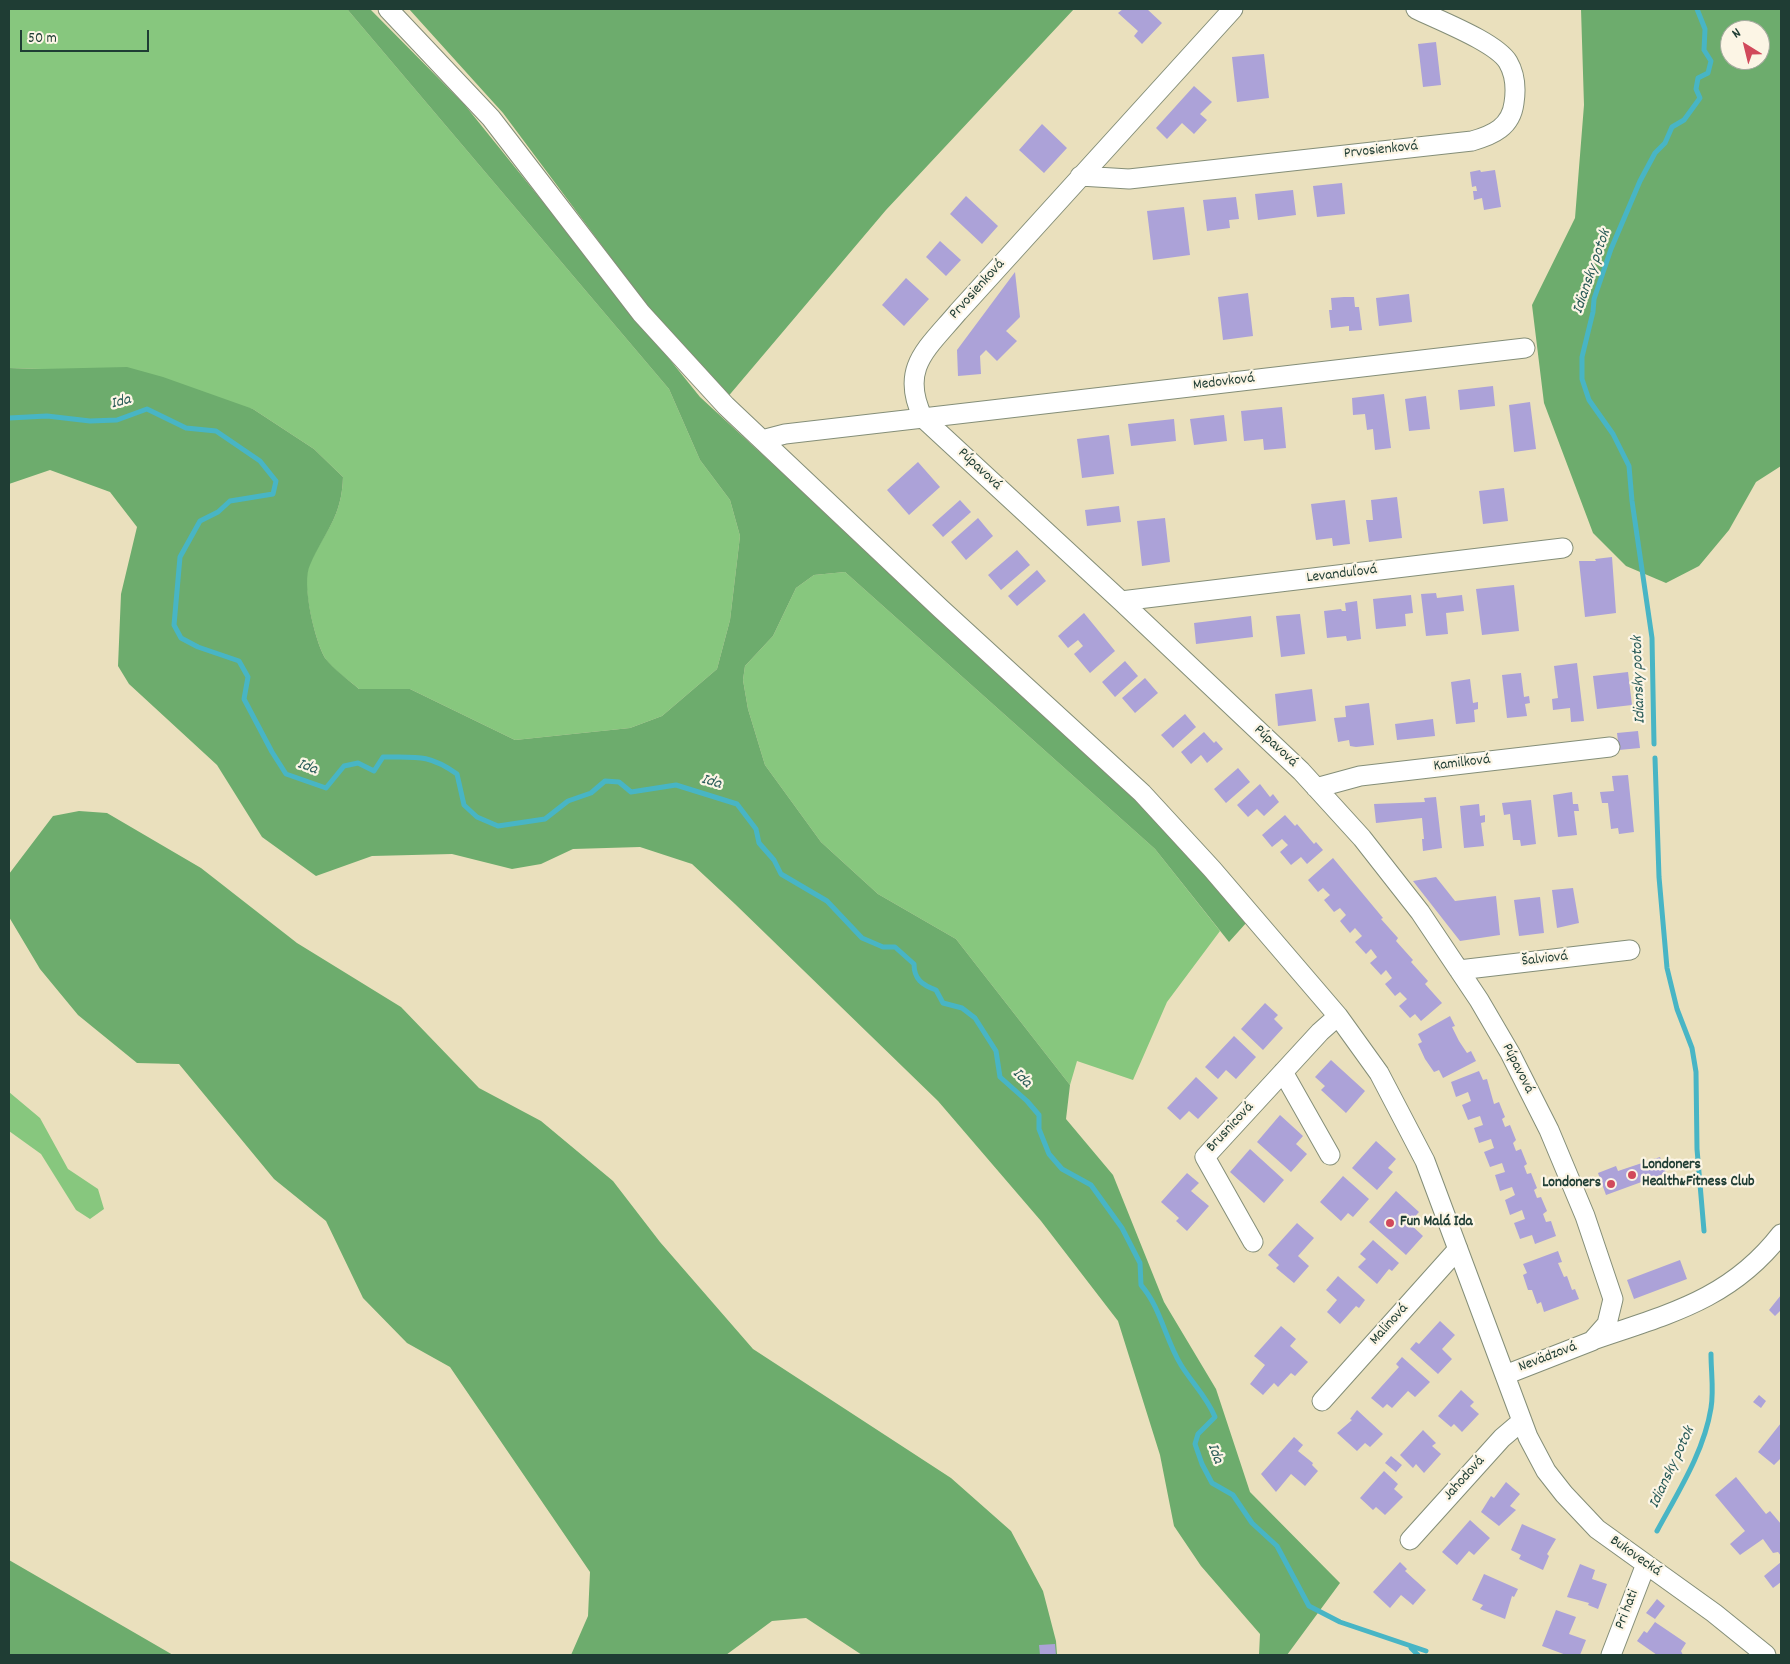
<!DOCTYPE html>
<meta charset="utf-8">
<style>
body{margin:0}
#map{position:relative;width:1790px;height:1664px;overflow:hidden;background:#eae0bd;font-family:Dekko,sans-serif}
canvas{display:block}
.frame{position:absolute;inset:0;border:10px solid #1f3d34;pointer-events:none}
.north{position:absolute;left:1720px;top:20px;width:50px;height:50px;box-sizing:border-box;background:#fcf5e5;border:1px solid #a4ab9e;border-radius:50%;rotate:324deg;font-size:14px;font-weight:700;line-height:20px;text-align:center;color:#1f3d34}
.north::after{content:'';display:block;margin:auto;width:18px;height:22px;background:#d1495b;clip-path:polygon(50% 0,100% 100%,50% 72%,0 100%)}
.scale{position:absolute;left:20px;top:30px;width:129px;height:22px;box-sizing:border-box;border:2px solid #1f3d34;border-top:0;padding-left:6px;font-size:15px;line-height:18px;white-space:nowrap;color:#1f3d34;-webkit-text-stroke:4px #fcf5e5;paint-order:stroke}
</style>
<div id="map">
<canvas width="1790" height="1664"></canvas>
<div class="frame"></div>
<div class="north">N</div>
<div class="scale">50 m</div>
</div>
<script>
const g = document.querySelector('canvas').getContext('2d');
g.lineJoin = 'round';
function fillPath(path, color) { g.fillStyle = color; g.fill(path, 'evenodd'); }
function stroke(path, color, width, dash) { g.strokeStyle = color; g.lineWidth = width; g.lineCap = dash ? 'butt' : 'round'; g.setLineDash(dash || []); g.stroke(path); }
function drawText(font, color, halo, rows, align = 'center') {
  g.font = font + ' Dekko,sans-serif'; g.lineWidth = 4.5; g.setLineDash([]); g.textBaseline = 'middle'; g.strokeStyle = halo; g.fillStyle = color; for (const [text, x, y, turn = 0] of rows) {
    g.save(); g.translate(x, y); g.rotate((+turn || 0) * Math.PI / 180); g.textAlign = isNaN(turn) ? turn : align; if (halo) g.strokeText(text, 0, 0); g.fillText(text, 0, 0); g.restore();
  }
}
fillPath(new Path2D(`
 M9,9H347L669,389L700,460L730,500L740,536L730,620L717,669L662,716L630,728L515,740L410,689H359C349,680 333,670 325,658C315,641 301,583 309,565C325,531 342,517 343,477L314,449L253,409L40,369L9,368Z
 M845,572L1155,849L1220,931L1167,1002L1133,1080L1077,1061L1070,1085L956,939L878,894L821,842L765,765L748,709L743,680L745,666L773,636L796,588L814,575Z
 M9,1092L40,1118L68,1169L98,1189L104,1209L90,1219L76,1210L41,1154L9,1131Z`), '#87c77e');
fillPath(new Path2D(`
 M347,9H370L464,104L700,397L1122,786L1167,832L1247,922L1229,942L1155,849L845,572L814,575L796,588L773,636L745,666L743,680L748,709L765,765L821,842L878,894L956,939L1070,1085L1066,1119L1113,1175L1164,1302L1216,1389L1250,1492L1340,1583L1287,1655H1259L1260,1634L1201,1566L1174,1526L1160,1455L1118,1321L1041,1221L938,1101L735,904L692,864L640,847L573,849L541,864L512,869L452,854L372,856L316,876L262,837L217,765L129,684L118,666L121,594L137,527L110,492L50,470L9,484V368L40,369L127,367L163,377L253,409L314,449L343,477C342,517 325,531 310,565C301,583 315,641 325,658C333,669 349,680 359,689H410L515,740L630,728L662,716L717,669L730,620L740,536L730,500L700,460L669,389Z
 M409,9H1074L886,210L726,399L647,306L503,113Z
 M1581,9H1781V466L1756,482L1729,530L1699,566L1666,583L1626,566L1593,533L1544,403L1532,305L1575,218L1584,105ZM1730,30H1760V60H1730Z
 M79,811L107,813L201,868L297,943L401,1007L479,1088L541,1121L613,1181L660,1242L753,1349L951,1478L1011,1531L1043,1591L1056,1641L1057,1655H862L806,1618L772,1621L726,1655H571L588,1616L590,1572L450,1367L407,1343L363,1298L326,1221L274,1179L179,1064L137,1063L78,1015L40,969L9,917V874L53,816Z
 M9,1560L173,1655H9Z`), '#6dac6d');
stroke(new Path2D(`
 M9,418L47,416L90,421L117,420L147,409L186,428L216,431L260,461L276,481L273,494L230,501L218,512L200,521L180,557L174,625L181,638L198,647L239,661L248,677L244,699L272,752L286,774L326,788L344,766L358,763L374,771L383,757C416,757 429,754 457,774L464,805L477,817L498,826L545,819L568,801L591,793L605,781L619,782L631,792L676,785L737,804L756,829L759,843L774,860L781,874L827,901L862,938L883,947H895L914,964C914,979 922,985 936,990L943,1003L962,1008L975,1018L996,1051L1000,1077L1027,1101L1039,1115V1129L1049,1154L1062,1169L1091,1185L1122,1228L1140,1263L1141,1285C1161,1308 1165,1339 1181,1365C1192,1383 1207,1397 1215,1417L1198,1434L1195,1444L1202,1464L1212,1483L1233,1495L1252,1523L1277,1546L1309,1606L1340,1622L1426,1651
 M1654,744L1652,638L1632,501L1629,466L1613,434L1589,400L1582,379V357L1593,312L1594,299L1611,249L1640,181L1655,153L1665,143L1672,127L1684,120L1700,98L1696,89L1698,78L1708,73L1711,61L1704,50L1705,29L1697,9
 M1655,758L1659,877L1667,968L1677,1009L1692,1048L1696,1072L1697,1149L1704,1231
 M1657,1531C1678,1492 1704,1452 1711,1408C1714,1391 1711,1372 1711,1354
 M1411,1648L1418,1655`), '#48b5c5', 5);
fillPath(new Path2D(`
 M1123,9H1147L1162,23L1142,44L1134,36L1138,31L1118,13Z
 M1436,42L1441,85L1423,87L1418,44Z
 M1264,54L1269,98L1237,102L1232,57Z
 M1194,86L1212,102L1200,114L1207,120L1194,134L1182,123L1167,139L1156,128Z
 M1042,124L1067,148L1044,173L1019,150Z
 M1480,170L1481,172L1495,170L1501,207L1484,210L1482,198L1474,200L1473,191H1477L1476,186L1472,187L1470,172Z
 M1342,183L1345,214L1317,217L1313,186Z
 M1293,190L1296,215L1258,220L1255,194Z
 M966,196L998,226L982,244L950,214Z
 M1236,197L1239,219L1229,220L1230,228L1207,231L1203,200Z
 M1184,207L1190,255L1153,260L1147,211Z
 M940,241L961,260L946,276L926,257Z
 M1015,272L1020,317L1006,331L1017,341L997,361L986,350L980,356L981,374L958,376L957,350Z
 M906,278L929,299L904,326L882,305Z
 M1248,293L1253,336L1223,340L1218,297Z
 M1409,294L1412,322L1379,326L1376,298Z
 M1344,297H1354L1355,307H1359L1362,330L1349,331V326L1331,328L1329,310H1332L1331,298Z
 M1493,386L1495,406L1460,410L1458,390Z
 M1384,394L1391,448L1375,450L1373,429L1367,430L1365,414L1353,415L1352,398Z
 M1426,396L1430,429L1409,431L1405,399Z
 M1530,402L1536,449L1514,452L1509,405Z
 M1282,407L1286,448L1264,450L1263,439L1244,441L1241,411Z
 M1224,415L1227,441L1194,445L1190,419Z
 M1174,419L1176,441L1131,446L1128,424Z
 M1109,435L1114,474L1082,478L1077,439Z
 M918,462L940,487L909,515L887,490Z
 M1504,488L1508,521L1483,524L1479,491Z
 M1397,497L1402,538L1369,542L1366,520H1373L1371,500Z
 M960,500L971,512L943,537L932,525Z
 M1345,500L1350,544L1333,546L1332,538L1316,540L1311,504Z
 M1119,506L1121,522L1087,526L1085,510Z
 M978,518L993,536L966,560L951,542Z
 M1165,518L1170,562L1142,566L1137,521Z
 M1017,550L1030,565L1001,590L988,575Z
 M1612,557L1616,613L1585,617L1579,561H1596L1595,559Z
 M1037,570L1046,581L1017,606L1008,596Z
 M1514,585L1519,631L1482,635L1476,589Z
 M1436,593L1437,598L1462,595L1464,611L1446,613L1448,634L1426,636L1421,594Z
 M1411,595L1413,613L1405,614L1406,626L1376,629L1373,599Z
 M1357,601L1361,639L1347,641L1346,636L1327,638L1324,611L1341,609L1342,611H1346L1345,603Z
 M1084,613L1115,651L1090,673L1074,654L1083,646L1078,640L1068,648L1058,636Z
 M1300,614L1305,654L1281,657L1276,616Z
 M1251,616L1253,637L1196,644L1194,623Z
 M1125,661L1138,676L1115,697L1102,682Z
 M1577,663L1584,721L1571,722L1570,708L1553,710L1552,699L1558,698L1554,666Z
 M1628,672L1632,705L1597,709L1593,676Z
 M1521,673L1524,697L1529,696L1530,703L1525,704L1527,716L1507,718L1502,675Z
 M1145,678L1158,693L1135,713L1122,698Z
 M1470,679L1473,703L1478,702V709L1474,710L1475,722L1456,724L1451,682Z
 M1312,689L1316,721L1278,726L1275,694Z
 M1369,703L1374,745L1356,747L1350,746L1349,740L1338,742L1334,718L1346,717L1345,706Z
 M1185,714L1196,727L1173,748L1161,735Z
 M1433,719L1435,736L1397,740L1395,724Z
 M1638,731L1640,748L1619,750L1617,733Z
 M1204,732L1214,743L1216,741L1223,749L1207,763L1201,755L1191,764L1181,752Z
 M1238,768L1250,782L1226,803L1214,789Z
 M1628,775L1634,832L1619,834L1618,828L1611,829L1608,803H1602L1600,792L1614,791L1612,776Z
 M1260,784L1270,797L1273,794L1279,802L1264,816L1257,809L1248,817L1237,805Z
 M1572,792L1573,804H1578L1579,811H1574L1577,835L1558,837L1553,795Z
 M1436,797L1442,848L1423,851L1422,839H1424L1422,818L1376,823L1374,804L1425,802L1424,798Z
 M1531,800L1536,844L1521,846L1520,840H1513L1510,814L1504,815L1502,803Z
 M1479,804L1480,816L1485,815V822L1481,823L1484,846L1464,848L1460,806Z
 M1285,815L1295,826L1297,824L1314,844L1316,842L1323,850L1307,864L1301,857L1291,865L1280,852L1288,845L1282,839L1272,847L1262,835Z
 M1333,858L1383,918L1381,919L1398,938L1396,941L1413,960L1411,962L1428,981L1425,984L1442,1003L1421,1021L1415,1014L1410,1018L1399,1006L1407,999L1400,992L1395,996L1385,984L1392,978L1386,970L1381,975L1370,963L1377,957L1371,949L1366,954L1355,942L1362,936L1355,928L1350,933L1340,921L1346,915L1340,908L1334,912L1324,900L1330,895L1323,888L1318,892L1308,880Z
 M1436,877L1455,901L1496,896L1500,935L1460,941L1413,881Z
 M1573,888L1579,923L1557,928L1552,890Z
 M1540,897L1544,933L1519,936L1514,900Z
 M1265,1003L1278,1015L1274,1019L1283,1028L1263,1050L1241,1029Z
 M1450,1016L1455,1026L1452,1027L1459,1041L1467,1053L1471,1051L1476,1061L1443,1078L1439,1070L1434,1072L1425,1059L1418,1044L1422,1042L1418,1034Z
 M1234,1036L1256,1057L1236,1079L1226,1070L1218,1079L1205,1067Z
 M1331,1060L1365,1091L1346,1113L1321,1090L1325,1086L1315,1077Z
 M1479,1071L1483,1080L1487,1079L1494,1104L1499,1102L1505,1117L1502,1119L1505,1127L1510,1125L1516,1140L1513,1143L1516,1151L1521,1149L1527,1164L1524,1166L1527,1174L1531,1173L1537,1188L1534,1190L1537,1198L1541,1197L1547,1211L1543,1214L1546,1222L1551,1221L1556,1236L1535,1244L1532,1235L1520,1239L1514,1223L1525,1219L1522,1210L1510,1215L1505,1200L1515,1195L1512,1187L1500,1191L1495,1175L1505,1172L1502,1163L1490,1167L1484,1152L1494,1148L1491,1139L1479,1143L1474,1128L1483,1125L1480,1116L1468,1120L1462,1105L1471,1101L1468,1092L1456,1097L1451,1082Z
 M1196,1077L1218,1098L1198,1119L1189,1111L1180,1120L1167,1108Z
 M1280,1115L1303,1136L1296,1144L1307,1154L1291,1172L1257,1142Z
 M1376,1141L1396,1159L1388,1168L1393,1172L1377,1190L1352,1168Z
 M1250,1149L1284,1180L1264,1203L1230,1172Z
 M1660,1157L1666,1173L1606,1195L1598,1173L1616,1166L1618,1171Z
 M1187,1173L1199,1183L1191,1191L1209,1206L1187,1231L1176,1221L1179,1218L1161,1202Z
 M1343,1176L1369,1199L1353,1217L1348,1213L1341,1221L1320,1202Z
 M1396,1191L1419,1212L1409,1223L1423,1236L1406,1255L1369,1222Z
 M1297,1223L1314,1238L1298,1256L1309,1266L1294,1283L1276,1268L1279,1265L1268,1255Z
 M1373,1240L1399,1263L1392,1271L1389,1269L1377,1284L1358,1267L1366,1259L1360,1254Z
 M1558,1251L1562,1262L1558,1263L1564,1277L1567,1276L1572,1290L1575,1289L1579,1299L1544,1312L1541,1302L1537,1304L1532,1290H1528L1523,1275L1527,1273L1523,1264Z
 M1680,1260L1687,1279L1634,1299L1627,1280Z
 M1338,1276L1365,1300L1359,1308L1356,1306L1340,1324L1327,1312L1337,1300L1326,1290Z
 M1781,1295V1310L1775,1316L1769,1310Z
 M1440,1321L1455,1335L1442,1349L1452,1359L1438,1374L1410,1349L1416,1342L1419,1344Z
 M1281,1326L1296,1339L1290,1346L1308,1362L1295,1376L1291,1373L1278,1387L1274,1383L1263,1395L1250,1384L1265,1365L1254,1356Z
 M1402,1357L1430,1382L1415,1397L1408,1391L1392,1408L1387,1404L1383,1408L1371,1398L1399,1367L1396,1364Z
 M1461,1390L1474,1402L1470,1406L1479,1414L1462,1432L1454,1424L1451,1427L1438,1416Z
 M1759,1395L1766,1401L1761,1408L1753,1402Z
 M1357,1410L1383,1434L1370,1447L1365,1443L1357,1451L1337,1433L1352,1420L1350,1419Z
 M1781,1423V1458L1774,1465L1758,1452Z
 M1423,1430L1436,1443L1432,1446L1441,1454L1424,1473L1416,1464L1413,1468L1400,1455Z
 M1294,1437L1303,1445L1298,1451L1313,1463L1312,1465L1318,1471L1305,1486L1291,1474L1276,1492L1261,1474Z
 M1391,1456L1402,1465L1396,1472L1385,1463Z
 M1384,1471L1398,1484L1394,1489L1403,1497L1385,1515L1376,1507L1373,1510L1360,1498Z
 M1736,1477L1766,1514L1770,1511L1781,1524V1556L1778,1552L1773,1553L1763,1539L1740,1555L1730,1544L1745,1531L1715,1495Z
 M1506,1482L1520,1494L1510,1506L1516,1510L1499,1526L1481,1512L1491,1496L1494,1498Z
 M1470,1520L1490,1538L1474,1555L1469,1551L1457,1565L1442,1552Z
 M1522,1524L1556,1539L1547,1554L1549,1556L1543,1570L1519,1559L1521,1555L1511,1550Z
 M1400,1562L1407,1569L1405,1571L1426,1590L1413,1605L1401,1595L1390,1608L1373,1592Z
 M1781,1562V1582L1773,1588L1764,1576Z
 M1580,1564L1595,1570L1592,1579L1607,1584L1598,1609L1588,1605L1589,1603L1567,1597Z
 M1484,1574L1518,1589L1514,1597L1512,1596L1505,1619L1480,1609L1483,1605L1472,1600Z
 M1657,1599L1665,1606L1655,1619L1646,1613Z
 M1556,1610L1576,1617L1569,1634L1586,1640L1580,1655H1566L1542,1646Z
 M1655,1622L1686,1643L1681,1651L1683,1655H1657L1637,1641L1644,1631L1647,1633Z
 M1055,1644L1056,1655H1040L1039,1645Z`), '#aca2d8');
const minor = new Path2D(`
 M388,9L491,118L641,313L726,406L941,609L1142,793L1212,869L1338,1016L1379,1073L1425,1161L1528,1437L1546,1471L1564,1494L1597,1529L1714,1613L1766,1655
 M1233,9L958,312C927,349 899,368 923,418L1525,348
 M1080,176L1129,179L1472,141C1493,135 1511,127 1514,103C1516,90 1515,74 1508,62C1496,42 1438,20 1416,9
 M762,440L785,434L923,418L1121,601L1301,771L1362,838L1420,912L1479,1000L1510,1053L1549,1130L1585,1216L1613,1299L1607,1324L1592,1341L1505,1375
 M1121,601L1563,548
 M1316,788L1360,776L1610,747
 M1459,970L1630,950
 M1283,1072L1330,1155
 M1253,1242L1205,1157L1320,1032L1338,1016
 M1593,1340C1668,1314 1730,1300 1781,1234
 M1322,1401L1458,1249
 M1410,1540L1502,1438L1522,1421
 M1611,1655L1646,1564`);
stroke(minor, '#848e78', 21);
stroke(minor, '#fff', 19);
for (const [x, y, r, color] of [
 [1632,1175,5,"#d1495b"],
 [1611,1184,5,"#d1495b"],
 [1390,1223,5,"#d1495b"]
]) { const dot = new Path2D(); dot.arc(x, y, r, 0, 2 * Math.PI); g.fillStyle = color; g.fill(dot); stroke(dot, '#fcf5e5', 2); }
drawText('15px', '#1f3d34', '#fcf5e5', [
 ["Prvosienková",1381,151,-6],
 ["Prvosienková",978,290,-48],
 ["Medovková",1224,383,-7],
 ["Púpavová",979,470,43],
 ["Levanduľová",1342,575,-7],
 ["Púpavová",1275,747,43],
 ["Kamilková",1462,764,-7],
 ["Šalviová",1545,960,-7],
 ["Púpavová",1517,1069,63],
 ["Brusnicová",1231,1128,-47],
 ["Malinová",1390,1325,-48],
 ["Nevädzová",1548,1358,-21],
 ["Jahodová",1465,1479,-48],
 ["Bukovecká",1635,1557,35],
 ["Pri hati",1628,1610,-69]
]);
drawText('bold 15px', '#1f3d34', '#fcf5e5', [
 ["Londoners",1642,1166],
 ["Health&Fitness Club",1642,1183],
 ["Londoners",1601,1184,"right"],
 ["Fun Malá Ida",1400,1223]
], 'left');
drawText('italic 16px', '#295b58', '#fcf5e5', [
 ["Idiansky potok",1593,272,-71],
 ["Ida",121,403,-15],
 ["Idiansky potok",1640,680,-92],
 ["Ida",307,768,20],
 ["Ida",711,783,17],
 ["Ida",1021,1079,46],
 ["Ida",1214,1454,70],
 ["Idiansky potok",1673,1468,-65]
]);
</script>
